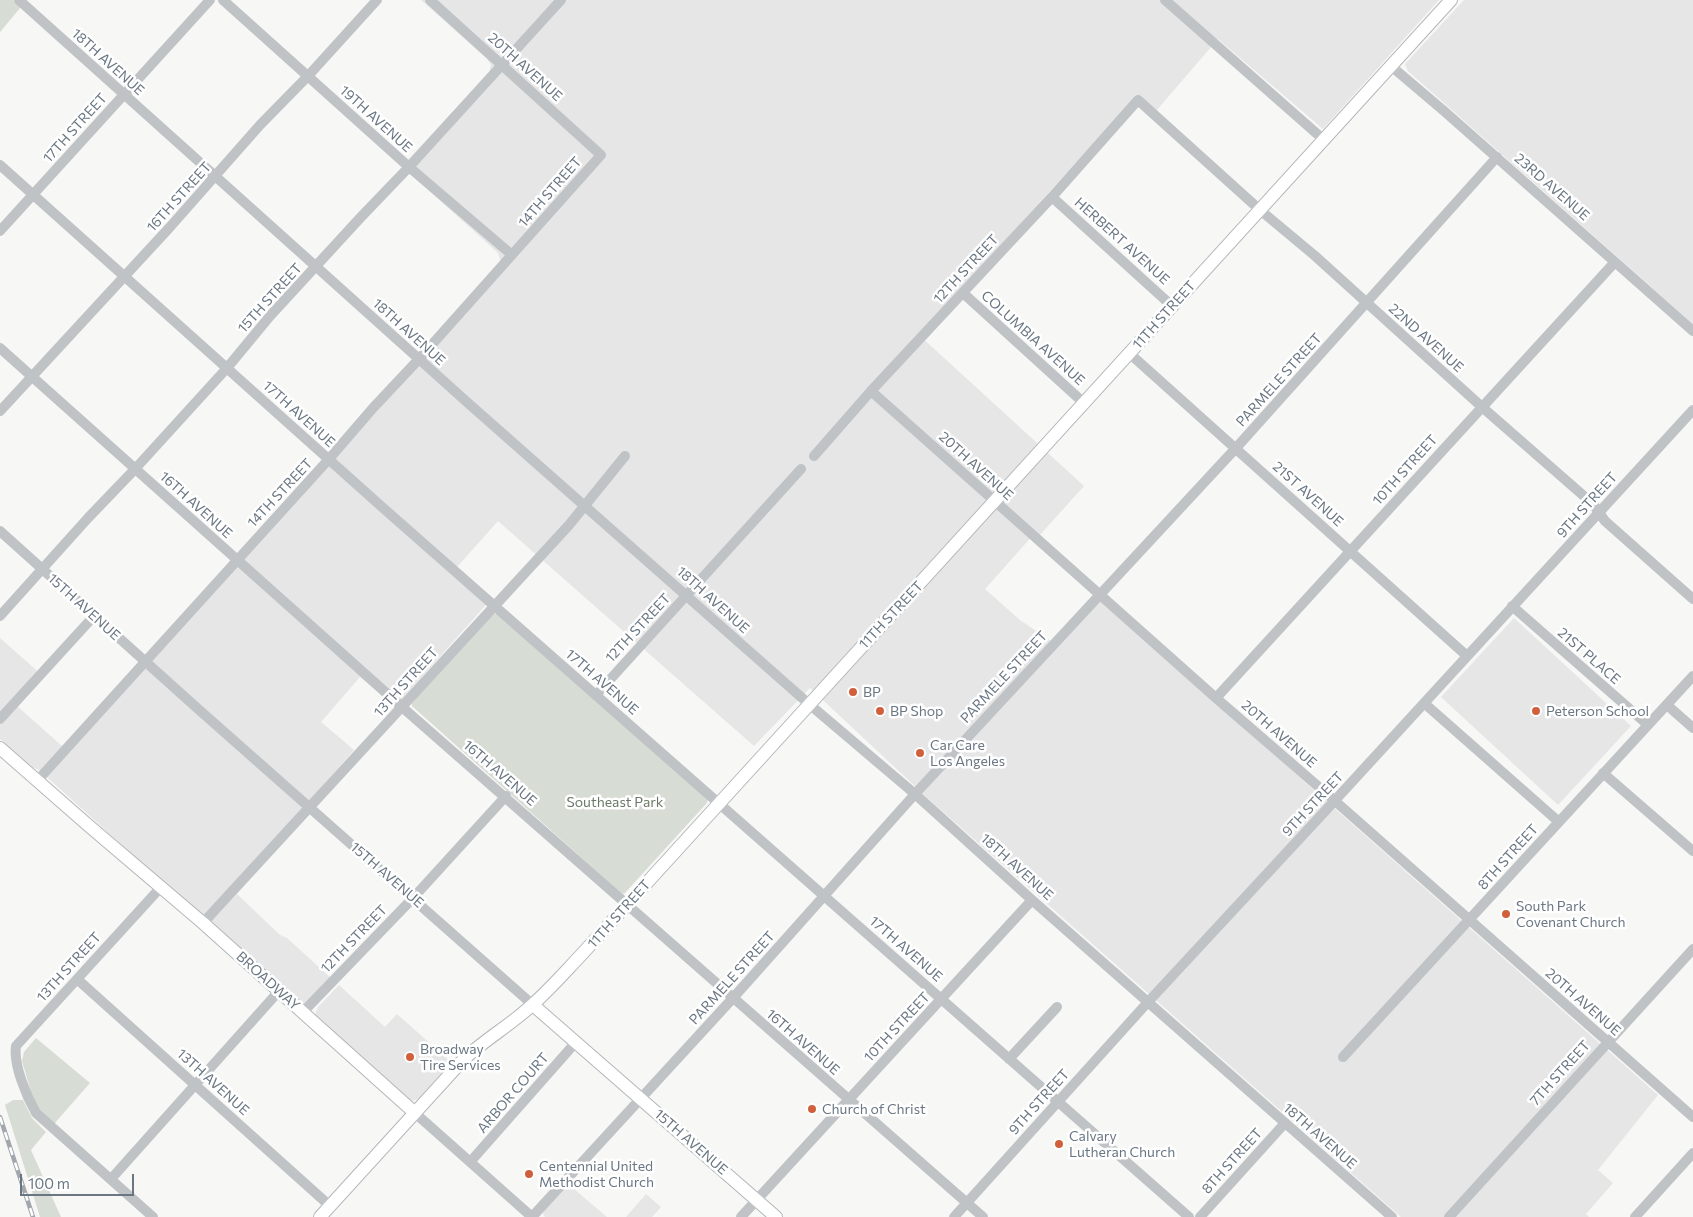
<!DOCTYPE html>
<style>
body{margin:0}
#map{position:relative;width:1693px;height:1217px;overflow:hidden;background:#f7f7f5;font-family:Commissioner,sans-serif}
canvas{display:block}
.scale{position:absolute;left:20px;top:1174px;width:114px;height:22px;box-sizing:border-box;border:2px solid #6a7783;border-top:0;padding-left:6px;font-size:15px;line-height:18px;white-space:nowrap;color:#6a7783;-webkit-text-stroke:4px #fff;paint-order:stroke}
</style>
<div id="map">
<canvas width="1693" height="1217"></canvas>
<div class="scale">100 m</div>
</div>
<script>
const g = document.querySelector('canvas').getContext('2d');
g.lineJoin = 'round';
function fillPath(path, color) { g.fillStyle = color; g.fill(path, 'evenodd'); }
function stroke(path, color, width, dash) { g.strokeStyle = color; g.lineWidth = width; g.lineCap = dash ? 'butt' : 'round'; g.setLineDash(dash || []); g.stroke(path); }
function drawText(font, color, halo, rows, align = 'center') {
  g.font = font + ' Commissioner,sans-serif'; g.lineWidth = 5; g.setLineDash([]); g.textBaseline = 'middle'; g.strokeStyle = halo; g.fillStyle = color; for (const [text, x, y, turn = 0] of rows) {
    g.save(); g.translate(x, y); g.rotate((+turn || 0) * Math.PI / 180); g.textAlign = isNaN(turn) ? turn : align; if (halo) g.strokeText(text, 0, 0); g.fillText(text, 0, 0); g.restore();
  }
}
fillPath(new Path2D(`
 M421,0H1439L1323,129L1218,39L1156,111L1131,102L919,335L1084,486L1039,536L1035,533L985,589L1020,620L1051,641L1095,596L1658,1095L1598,1170L1613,1183L1586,1214L1589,1217H1401L932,802L810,688L754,746L498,521L457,567L492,598L395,707L360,677L321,722L354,750L297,815L203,916L197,913L39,770L32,767L0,739V638L43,676L17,706L62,746L501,263L498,253L402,166L489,73L491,65L487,59Z
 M1464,0H1693V324L1408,71L1405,64Z
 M1514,618L1631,726L1558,805L1441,697Z
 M237,894L280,935L287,938L332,979L304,1005L300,1004L212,924V920Z
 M339,985L385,1027L397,1014L451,1062L418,1099L411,1101L408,1098L315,1015L318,1007Z
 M568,1184L607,1217H545L543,1214L544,1210Z
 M646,1194L661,1207L652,1217H626Z`), '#e5e6e5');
fillPath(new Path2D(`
 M0,0H13L21,7L0,32Z
 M494,614H499L705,797L708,800L706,804L624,894L621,893L412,706V703L489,617Z
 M36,1038L90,1083L54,1124L35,1106L22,1061L24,1052Z
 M13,1100H23L32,1118L46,1132L31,1150L61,1217H40L5,1105Z`), '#d7dcd5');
const major = new Path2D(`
 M0,748L89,826L203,923L415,1113
 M533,1005L776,1217
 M320,1217L463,1060C482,1042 504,1029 524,1012C545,995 563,974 582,954L1451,0`);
stroke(major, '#b3b7ba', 14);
stroke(new Path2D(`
 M19,0L468,403L809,704L915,794L1032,900L1392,1217
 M223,0L409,167L512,255
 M1165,0L1324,140
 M1391,66L1444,111L1693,331
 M0,165L382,507L1189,1217
 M1052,197L1172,306
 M0,231L210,0
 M963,293L1085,404
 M0,348L402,707L983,1217
 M1129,353L1467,656
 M871,391L1216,698L1335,801L1693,1117
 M0,411L170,227L260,125L308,76L377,0
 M814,456L871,391L1052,197L1138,100L1260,210L1314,255L1482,407L1593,504L1605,521L1693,599
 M0,531L197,708L533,1005
 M1512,606L1648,725
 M0,616L88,518L135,469L227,368L270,316L361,217L409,167L561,0
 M596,695L801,469
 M1216,698L1615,262
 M1424,703L1559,822
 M1667,705L1693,728
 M0,719L94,616
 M1603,773L1693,851
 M37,781L329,459L373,408L419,359L601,155L430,0
 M203,923L569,525L625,456
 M77,979L330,1206
 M303,1012L413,898L506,796
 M1343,1057L1693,676
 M1009,1059L1057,1007
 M415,1113L532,1217
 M471,1161L576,1042
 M111,1179L279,991
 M153,1217L36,1113C27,1097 13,1065 16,1046L161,887
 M532,1217L733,998L915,794L1236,448L1497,157
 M741,1217L1032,900
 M954,1217L1148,1002L1327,809L1693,410
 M1200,1217L1285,1123
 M1449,1217L1693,949
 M1635,1217L1693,1153`), '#bfc3c6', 10);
stroke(major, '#fff', 12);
const rail = new Path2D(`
 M0,1117L33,1217`);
stroke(rail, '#a1a7ac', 4.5);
stroke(rail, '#fff', 2.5, [8]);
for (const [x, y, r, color] of [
 [853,692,5,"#d0603c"],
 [880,711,5,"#d0603c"],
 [1536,711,5,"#d0603c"],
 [920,753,5,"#d0603c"],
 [1506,914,5,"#d0603c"],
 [410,1057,5,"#d0603c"],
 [812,1109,5,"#d0603c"],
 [1059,1144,5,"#d0603c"],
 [529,1174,5,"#d0603c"]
]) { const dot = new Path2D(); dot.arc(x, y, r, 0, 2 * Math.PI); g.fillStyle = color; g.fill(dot); stroke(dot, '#fff', 2); }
drawText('14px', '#6a7783', '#fff', [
 ["18TH AVENUE",108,62,42],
 ["20TH AVENUE",525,67,42],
 ["19TH AVENUE",376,119,42],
 ["17TH STREET",75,128,-48],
 ["23RD AVENUE",1552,187,41],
 ["14TH STREET",550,192,-49],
 ["16TH STREET",179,197,-48],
 ["HERBERT AVENUE",1122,241,42],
 ["12TH STREET",966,269,-47],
 ["15TH STREET",270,298,-48],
 ["11TH STREET",1164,315,-48],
 ["18TH AVENUE",409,332,42],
 ["COLUMBIA AVENUE",1033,338,42],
 ["22ND AVENUE",1426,338,42],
 ["PARMELE STREET",1279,380,-48],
 ["17TH AVENUE",299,414,42],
 ["20TH AVENUE",976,466,42],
 ["10TH STREET",1405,470,-48],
 ["14TH STREET",280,493,-47],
 ["21ST AVENUE",1308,494,42],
 ["16TH AVENUE",196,505,42],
 ["9TH STREET",1587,505,-48],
 ["18TH AVENUE",713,600,42],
 ["15TH AVENUE",84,607,42],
 ["11TH STREET",891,615,-47],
 ["12TH STREET",638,628,-47],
 ["21ST PLACE",1589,656,41],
 ["PARMELE STREET",1004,677,-47],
 ["13TH STREET",406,682,-48],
 ["17TH AVENUE",602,682,41],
 ["20TH AVENUE",1279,734,41],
 ["16TH AVENUE",500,773,41],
 ["9TH STREET",1313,804,-47],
 ["8TH STREET",1508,857,-48],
 ["18TH AVENUE",1017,867,42],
 ["15TH AVENUE",387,875,41],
 ["11TH STREET",619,914,-48],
 ["12TH STREET",354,939,-46],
 ["17TH AVENUE",906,949,41],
 ["13TH STREET",69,967,-48],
 ["PARMELE STREET",732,978,-48],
 ["BROADWAY",268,981,42],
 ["20TH AVENUE",1583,1002,41],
 ["10TH STREET",897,1027,-47],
 ["16TH AVENUE",803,1042,41],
 ["7TH STREET",1560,1073,-48],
 ["13TH AVENUE",213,1082,42],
 ["ARBOR COURT",513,1093,-49],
 ["9TH STREET",1039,1102,-48],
 ["18TH AVENUE",1320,1136,41],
 ["15TH AVENUE",691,1142,41],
 ["8TH STREET",1232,1161,-48]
]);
drawText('14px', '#6a7783', '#fff', [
 ["BP",863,692],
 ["BP Shop",890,711],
 ["Peterson School",1546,711],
 ["Car Care",930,745],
 ["Los Angeles",930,761],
 ["South Park",1516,906],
 ["Covenant Church",1516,922],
 ["Broadway",420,1049],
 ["Tire Services",420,1065],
 ["Church of Christ",822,1109],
 ["Calvary",1069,1136],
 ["Lutheran Church",1069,1152],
 ["Centennial United",539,1166],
 ["Methodist Church",539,1182]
], 'left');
drawText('14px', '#6b7a68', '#fff', [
 ["Southeast Park",615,802]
]);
</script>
